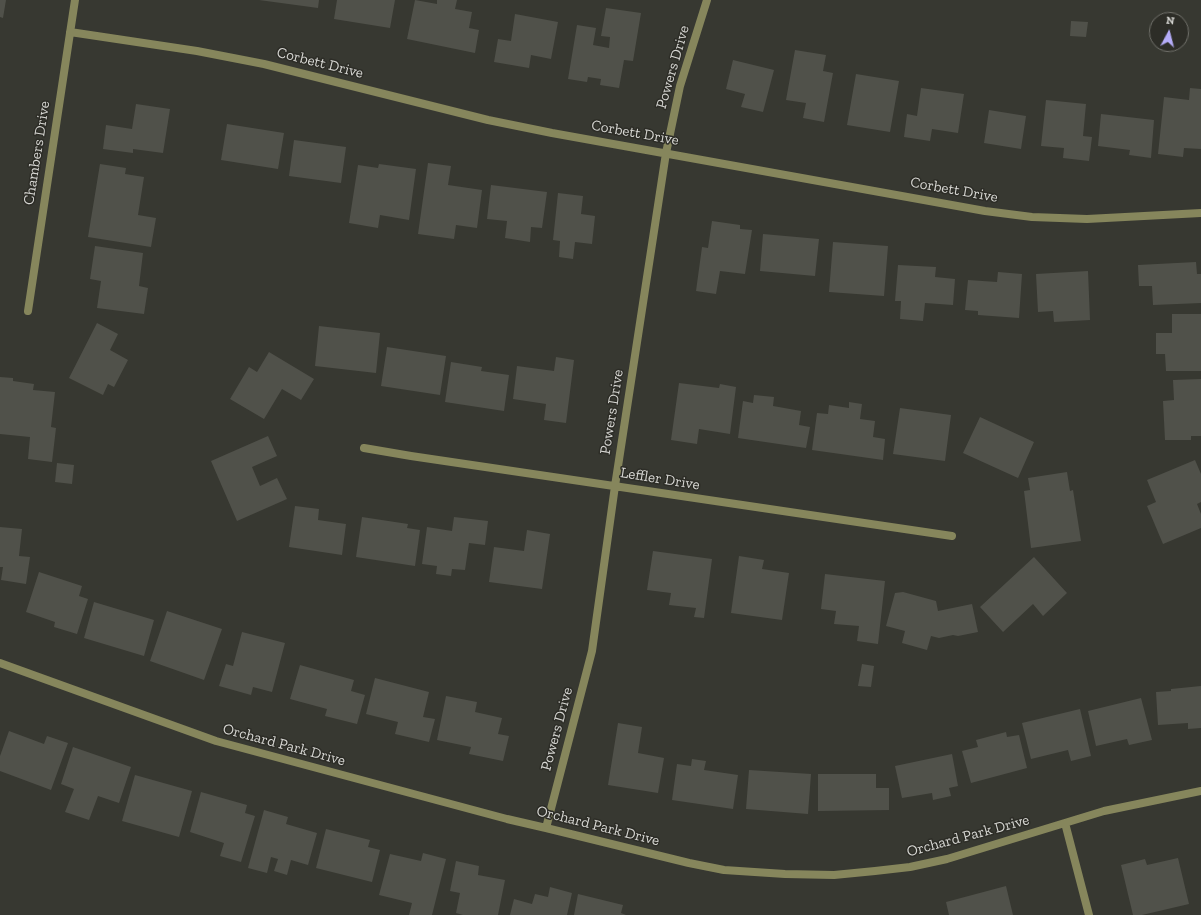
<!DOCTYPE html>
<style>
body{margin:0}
#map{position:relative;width:1201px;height:915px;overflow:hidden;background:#373831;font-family:"Zilla Slab",serif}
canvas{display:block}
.north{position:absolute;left:1149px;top:12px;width:40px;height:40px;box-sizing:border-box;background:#2d2d27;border:1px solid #71716b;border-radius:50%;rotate:7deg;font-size:11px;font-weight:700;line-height:16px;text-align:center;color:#d6d6d2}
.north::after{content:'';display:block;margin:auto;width:14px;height:18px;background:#b5acf8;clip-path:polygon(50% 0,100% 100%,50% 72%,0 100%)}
</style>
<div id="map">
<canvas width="1201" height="915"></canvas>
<div class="north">N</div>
</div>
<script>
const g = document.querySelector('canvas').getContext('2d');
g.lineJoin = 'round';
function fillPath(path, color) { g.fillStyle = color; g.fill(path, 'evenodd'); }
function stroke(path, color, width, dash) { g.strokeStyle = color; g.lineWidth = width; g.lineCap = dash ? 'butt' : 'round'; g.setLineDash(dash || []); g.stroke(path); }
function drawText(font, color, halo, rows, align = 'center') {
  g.font = font + ' "Zilla Slab",serif'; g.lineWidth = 3; g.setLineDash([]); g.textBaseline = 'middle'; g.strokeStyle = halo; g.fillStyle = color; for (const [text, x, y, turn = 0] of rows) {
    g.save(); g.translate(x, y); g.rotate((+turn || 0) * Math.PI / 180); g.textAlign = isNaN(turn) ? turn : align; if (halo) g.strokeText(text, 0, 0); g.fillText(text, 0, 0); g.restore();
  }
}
fillPath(new Path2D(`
 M0,0H6L3,18L0,17Z
 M259,0H319L318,8Z
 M337,0H395L390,28L334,19Z
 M415,0L437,4V0H457L455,9L472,12L469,28L479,30L475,53L407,39Z
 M606,8L641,13L633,61L624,60L619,88L600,85L601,79L588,77L587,82L568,79L577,25L596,28L593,45L609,48L610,37L601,36Z
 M515,14L558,22L551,59L531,55L529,68L494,62L498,39L511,41Z
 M1071,21L1088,22L1086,37L1070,36Z
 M795,50L826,55L823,71L833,73L824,122L803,118L806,103L786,100Z
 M733,60L774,70L763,112L741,107L745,94L726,89Z
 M856,74L899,81L890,132L847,125Z
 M921,88L964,94L958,133L932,129L930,141L904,137L907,114L917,116Z
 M1190,88L1201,89V149L1184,148L1183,157L1158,154L1164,97L1189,100Z
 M1046,100L1086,104L1083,136L1092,137L1089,161L1063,158L1064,148L1041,146Z
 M136,104L170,109L163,153L133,149V153L103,149L106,125L132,129Z
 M989,110L1026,116L1021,149L984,143Z
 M1101,114L1154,120L1151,158L1129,155L1130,150L1098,146Z
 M227,124L284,133L278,169L221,160Z
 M294,140L346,147L341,183L289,176Z
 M428,163L451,166L448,185L482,190L477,228L456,225L454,239L418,234Z
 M100,164L126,168L125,174L144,177L138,215L156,218L151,247L88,237Z
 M379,164L416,169L409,220L380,215L378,228L349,223L358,165L378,168Z
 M491,185L547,192L542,228L531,227L530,242L505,238L507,221L487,219Z
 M558,193L583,196L581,214L595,216L592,244L575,242L573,259L559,257L560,241L553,240Z
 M712,221L740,225V229L752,230L745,274L720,271L716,294L696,291L702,247L708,248Z
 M763,234L819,239L815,276L760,271Z
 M833,242L888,246L884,296L829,292Z
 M95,246L143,253L139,286L148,288L144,314L97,308L101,281L90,279Z
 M1196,262L1197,274H1201V303L1153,305L1152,286H1139L1138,265Z
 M898,265L936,267L935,277L955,279L953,305L925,303L923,321L900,319L901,301H895Z
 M1088,271L1090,320L1054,322L1053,311L1038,312L1036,274Z
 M998,272L1022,274L1019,318L978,315V311L965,310L968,280L997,282Z
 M1172,314H1201V371H1166L1165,354H1156V333H1172Z
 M97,323L118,334L110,350L128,360L114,387L108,384L103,395L69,378Z
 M319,326L380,333L376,373L315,366Z
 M387,347L446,356L440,395L381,386Z
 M269,352L314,379L301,400L282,389L264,419L230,399L249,367L257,372Z
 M556,357L574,360L566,423L544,420L546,404L513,399L517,366L554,371Z
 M451,362L482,367L481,371L509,375L504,411L445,402Z
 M0,377L13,378V381L34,384L33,390L55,392L51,427L56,428L52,462L28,459L30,437L0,434Z
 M1201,379V436H1191V440H1165L1163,401L1174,400L1173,380Z
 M679,383L719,388L720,384L736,387L730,434L699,429L697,444L671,440Z
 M754,395L774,397L773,406L801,411L799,425L810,427L806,448L738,438L743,401L753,403Z
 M849,402L862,404L860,419L875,421L873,437L885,439L883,460L812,450L817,413L828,414L829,405L849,408Z
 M900,408L951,415L945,461L893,454Z
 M980,417L1034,442L1018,478L963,453Z
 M268,436L277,456L252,467L260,486L277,478L287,499L237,521L211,461Z
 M1195,460L1201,474V502L1197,504L1201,514V528L1163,544L1147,506L1156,502L1147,480Z
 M57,463L74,465L72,484L55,482Z
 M1067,472L1070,491L1073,490L1081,541L1031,548L1024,491L1030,490L1028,478Z
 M295,506L319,509L318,520L346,524L342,555L289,547Z
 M362,517L408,524L407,528L420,530L415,566L356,557Z
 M454,517L488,521L485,545L469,543L465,570L452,569L451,576L436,574L437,566L422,564L427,527L452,531Z
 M0,527L22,529L19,556L30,557L26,584L1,580L3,567H0Z
 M527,530L550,534L542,589L489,582L494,547L524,551Z
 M653,551L712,559L704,618L694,617L696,608L669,605L671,593L647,590Z
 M739,556L764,560L762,569L789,573L782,620L731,613Z
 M1034,557L1067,593L1043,616L1033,604L1003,632L980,607Z
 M39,572L82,586L79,596L88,599L77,634L54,627L55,622L26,612Z
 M825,574L885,581L878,644L857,641L859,626L834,624L836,611L821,609Z
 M903,592L936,601L938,611L972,604L978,632L958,636L953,635L939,638L931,636L927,650L902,643L905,631L886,626L895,593Z
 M94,602L154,620L144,656L84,638Z
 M167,611L222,629L204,680L150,661Z
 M242,632L285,643L272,692L253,687L251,695L219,686L226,664L233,666Z
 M862,664L874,666L871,687L858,686Z
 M300,665L354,680L351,691L365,695L357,724L325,716L327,709L290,699Z
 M375,678L429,692L423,717L435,719L429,742L395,734L398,722L366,714Z
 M1201,686V728L1188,729V723L1158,725L1156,692L1171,691V689Z
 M446,696L477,702L475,712L502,718L498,734L509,736L503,761L469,754L471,747L437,740Z
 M1141,698L1152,740L1129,745L1127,739L1096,746L1088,711Z
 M1080,709L1091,756L1071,761L1068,750L1031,759L1022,723Z
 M618,723L642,727L638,753L664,758L658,793L608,785Z
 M9,731L44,744L47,736L68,743L51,790L0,771V756Z
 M1006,732L1007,737L1019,735L1027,768L971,783L962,751L978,747L976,740Z
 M73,747L131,767L119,803L98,796L89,820L65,812L74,789L61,784Z
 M952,754L958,786L949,788L951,796L933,800L932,793L902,798L895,766Z
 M692,759L706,761L704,770L738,775L733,809L672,800L677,764L691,766Z
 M749,770L811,774L808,814L746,809Z
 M818,774H876V788H889V810L818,811Z
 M135,775L192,791L179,837L122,821Z
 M201,792L247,805L245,813L255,816L241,862L220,856L224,843L190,832Z
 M264,810L288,817L286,824L317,833L308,865L291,860L287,875L274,871L278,859L271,857L267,873L248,868Z
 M326,829L370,840L368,847L380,850L372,882L316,868Z
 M423,853L446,859L432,915H409L412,903L379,895L390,854L421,861Z
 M1178,858L1189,904L1142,915H1133L1121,865L1145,859L1147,865Z
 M456,861L479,866L478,875L505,880L498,915H463L456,913L460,893L450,891Z
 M1006,886L1013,915H949L946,902Z
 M550,887L572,893L567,915H510L514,899L532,904L535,894L548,897Z
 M578,894L623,905L621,913L626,915H574Z`), '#50514a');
stroke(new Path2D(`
 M70,32L197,51L264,64L488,120L552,133L985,211L1032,217L1087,219L1201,213
 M28,311L75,0
 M364,448L411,456L952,536
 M0,663L216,741L507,819L546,828L689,863L724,870L785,874L834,875L875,871L910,867L947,859L1104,811L1201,791
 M1065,823L1089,915
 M546,828L592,651L615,486L666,153L680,86L707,0`), '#86865c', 8);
drawText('15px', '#d6d6d2', '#2d2d27', [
 ["Corbett Drive",320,63,14],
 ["Powers Drive",673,67,-74],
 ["Corbett Drive",635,133,10],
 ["Chambers Drive",37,153,-81],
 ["Corbett Drive",954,190,10],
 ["Powers Drive",612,412,-81],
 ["Leffler Drive",660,479,9],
 ["Powers Drive",557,729,-75],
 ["Orchard Park Drive",284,745,15],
 ["Orchard Park Drive",598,826,14],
 ["Orchard Park Drive",968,836,-15]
]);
</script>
